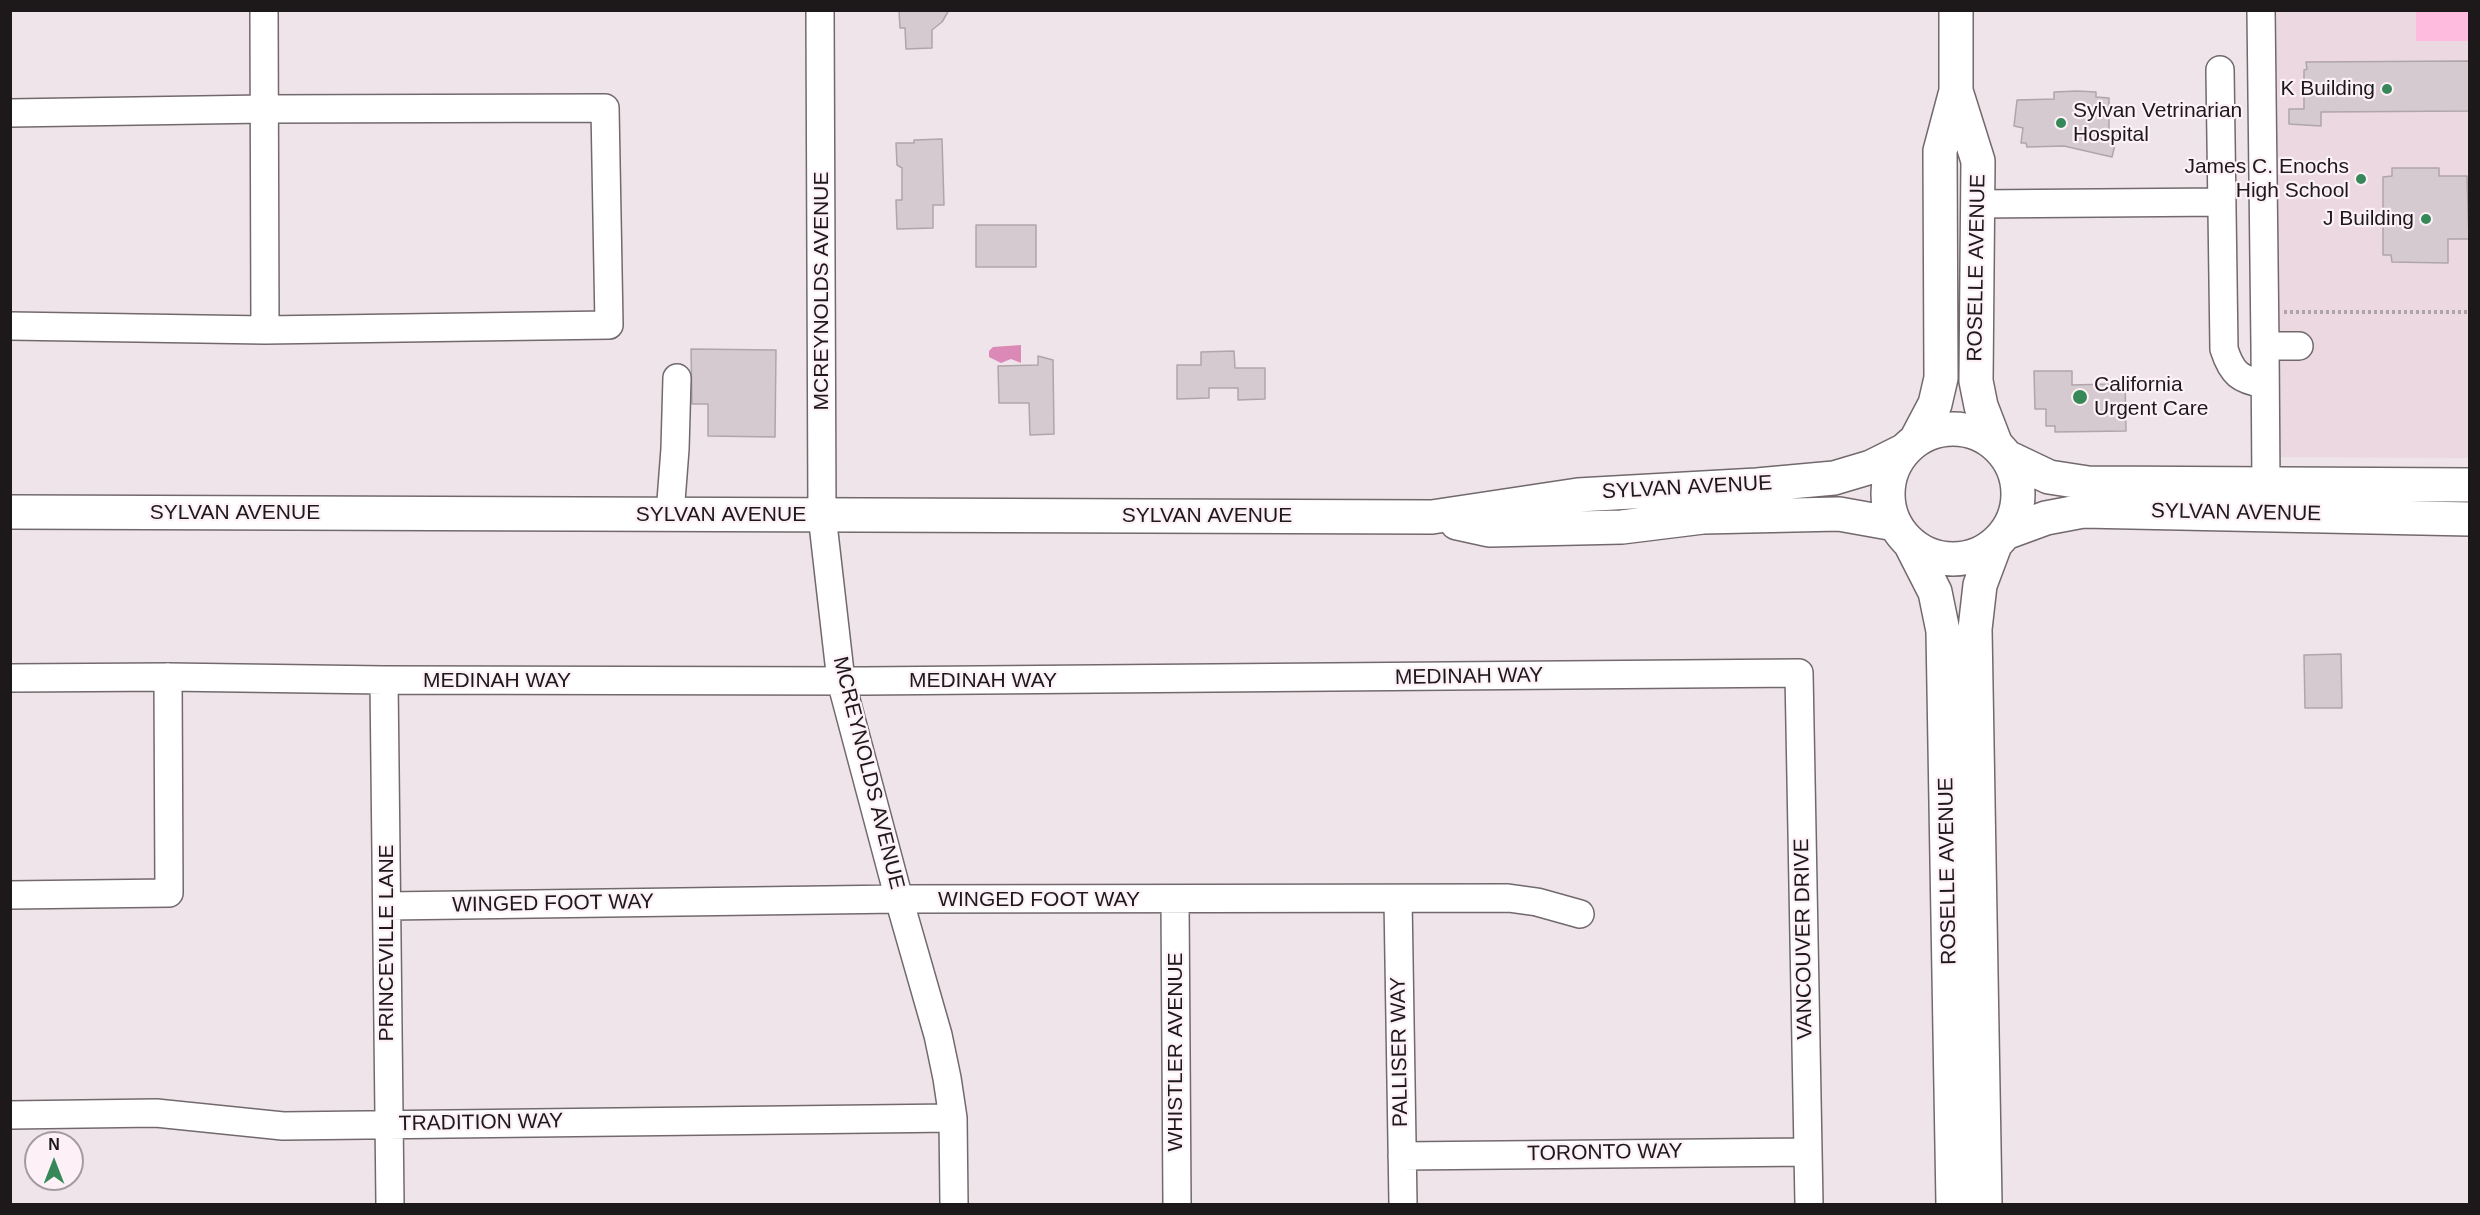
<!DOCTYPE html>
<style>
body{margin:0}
#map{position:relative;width:2480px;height:1215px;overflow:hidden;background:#efe4e9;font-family:Arial,sans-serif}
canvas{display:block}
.frame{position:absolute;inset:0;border:12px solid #1d191b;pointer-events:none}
.north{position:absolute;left:24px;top:1131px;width:60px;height:60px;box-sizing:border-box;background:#fdf1f7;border:2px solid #a39b9f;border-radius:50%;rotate:0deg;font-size:16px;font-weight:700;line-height:24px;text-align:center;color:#1d191b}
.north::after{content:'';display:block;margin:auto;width:21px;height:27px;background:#378859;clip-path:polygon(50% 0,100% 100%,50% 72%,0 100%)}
</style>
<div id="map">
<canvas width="2480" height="1215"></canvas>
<div class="frame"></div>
<div class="north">N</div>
</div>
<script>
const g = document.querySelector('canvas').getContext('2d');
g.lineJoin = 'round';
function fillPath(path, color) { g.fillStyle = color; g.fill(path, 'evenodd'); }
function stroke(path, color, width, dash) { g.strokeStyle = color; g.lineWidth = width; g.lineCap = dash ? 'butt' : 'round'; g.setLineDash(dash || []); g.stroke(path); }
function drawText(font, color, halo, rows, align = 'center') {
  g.font = font + ' Arial,sans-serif'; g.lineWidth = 4.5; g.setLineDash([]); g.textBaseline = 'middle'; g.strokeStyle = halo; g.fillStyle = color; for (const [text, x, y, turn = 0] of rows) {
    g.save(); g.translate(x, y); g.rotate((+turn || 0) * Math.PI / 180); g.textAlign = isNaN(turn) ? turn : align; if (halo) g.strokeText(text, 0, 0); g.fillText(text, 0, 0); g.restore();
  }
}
fillPath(new Path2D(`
 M2251,11H2469V458L2252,457Z`), '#ebd8e1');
fillPath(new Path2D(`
 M2416,11H2469V41H2416Z`), '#ffbbde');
fillPath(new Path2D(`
 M1021,345V363L1011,359L1001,363L989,357V351L993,347Z`), '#db89b6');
const building = new Path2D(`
 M899,10H949L942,22L932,30V48L906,49L905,28H900Z
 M2469,61V111L2321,112V126L2289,124V109H2304V70L2307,69L2306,62Z
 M2077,91L2096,92V97L2109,98V130L2118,132L2112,157L2064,146L2027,147L2026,143H2021L2023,128L2014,126L2017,100L2054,99V92Z
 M942,139L944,205H933V228L897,229L896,200H902V168L897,165L896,143H914V140Z
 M2392,168H2439V176H2467L2469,239H2448V263L2392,262L2391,255H2383V177L2392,176Z
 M976,225H1036V267H976Z
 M691,349L776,350L775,437L708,436V404H692Z
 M1234,351L1235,368H1265V399L1238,400V388H1209V398L1177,399V365H1201V352Z
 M1038,356L1053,360L1054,434L1030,435L1029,403H999L998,366L1038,365Z
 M2034,371H2072V385L2109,384V380L2125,379L2126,431L2055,432V426H2046V409H2035Z
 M2341,654L2342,708H2305L2304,655Z`);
fillPath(building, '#d5cacf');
stroke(building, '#b0a5aa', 1.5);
const minor = new Path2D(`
 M820,10L822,515L841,681L899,899L938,1035L947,1078L953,1118L954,1204
 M2261,10L2265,346
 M2220,70L2224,349C2232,374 2240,380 2265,384
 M10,113L264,109L605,108L609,325L265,330L264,10
 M1977,204L2222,202
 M10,326L265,330
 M2266,485L2265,346H2299
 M670,514L675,449L677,378
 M10,678L168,677L384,680L864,681L1799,673L1809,1204
 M384,680L390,1204
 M10,895L169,893L168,677
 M1398,899L1403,1204
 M1175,900L1177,1204
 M388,906L899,899L1508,898L1537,902L1580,914
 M10,1115L156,1113L283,1126L953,1118
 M1402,1156L1808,1152`);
const major = new Path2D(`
 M1956,91L1978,161L1976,381L1981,406L1996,445
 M1888 494a65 65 0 1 1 130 0a65 65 0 1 1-130 0Z
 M1916,440L1935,404L1941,378L1940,151L1956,91V10
 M2007,457L2049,477L2088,483L2470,485
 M10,512L1432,517L1578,495L1757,485L1834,478L1871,467L1903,451
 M1457,523L1489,530L1622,527L1703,517L1839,514L1895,524
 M2005,533L2046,518L2083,511L2470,519
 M1910,543L1935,592L1943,631L1953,1204
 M1985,1204L1975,629L1980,585L1995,545`);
stroke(minor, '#72696d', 30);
stroke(major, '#72696d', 36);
stroke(new Path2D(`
 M2284,312H2470`), '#aea5a9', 4, [3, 3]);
stroke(minor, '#fff', 27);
stroke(major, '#fff', 33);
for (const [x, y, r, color] of [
 [2387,89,6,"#378859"],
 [2061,123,6,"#378859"],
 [2361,179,6,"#378859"],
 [2426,219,6,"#378859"],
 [2080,397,8,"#378859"]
]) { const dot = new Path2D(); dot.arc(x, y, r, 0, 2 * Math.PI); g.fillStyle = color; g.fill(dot); stroke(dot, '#fdf1f7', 2); }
drawText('21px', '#1d191b', '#fdf1f7', [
 ["K Building",2375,89],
 ["Sylvan Vetrinarian",2073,111,"left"],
 ["Hospital",2073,135,"left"],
 ["James C. Enochs",2349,167],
 ["High School",2349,191],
 ["J Building",2414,219],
 ["California",2094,385,"left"],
 ["Urgent Care",2094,409,"left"]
], 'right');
drawText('21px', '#1d191b', '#fdf1f7', [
 ["ROSELLE AVENUE",1977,268,-89],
 ["MCREYNOLDS AVENUE",822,291,-90],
 ["SYLVAN AVENUE",1687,488,-3],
 ["SYLVAN AVENUE",235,513],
 ["SYLVAN AVENUE",2236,513,1],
 ["SYLVAN AVENUE",721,515],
 ["SYLVAN AVENUE",1207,516],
 ["MEDINAH WAY",1469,677,-1],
 ["MEDINAH WAY",497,681],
 ["MEDINAH WAY",983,681],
 ["MCREYNOLDS AVENUE",868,773,76],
 ["ROSELLE AVENUE",1948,871,-91],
 ["WINGED FOOT WAY",1039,900],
 ["WINGED FOOT WAY",553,904,-1],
 ["VANCOUVER DRIVE",1804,939,-91],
 ["PRINCEVILLE LANE",387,943,-90],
 ["WHISTLER AVENUE",1176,1052,-90],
 ["PALLISER WAY",1400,1052,-91],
 ["TRADITION WAY",481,1123,-1],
 ["TORONTO WAY",1605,1153,-1]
]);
</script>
